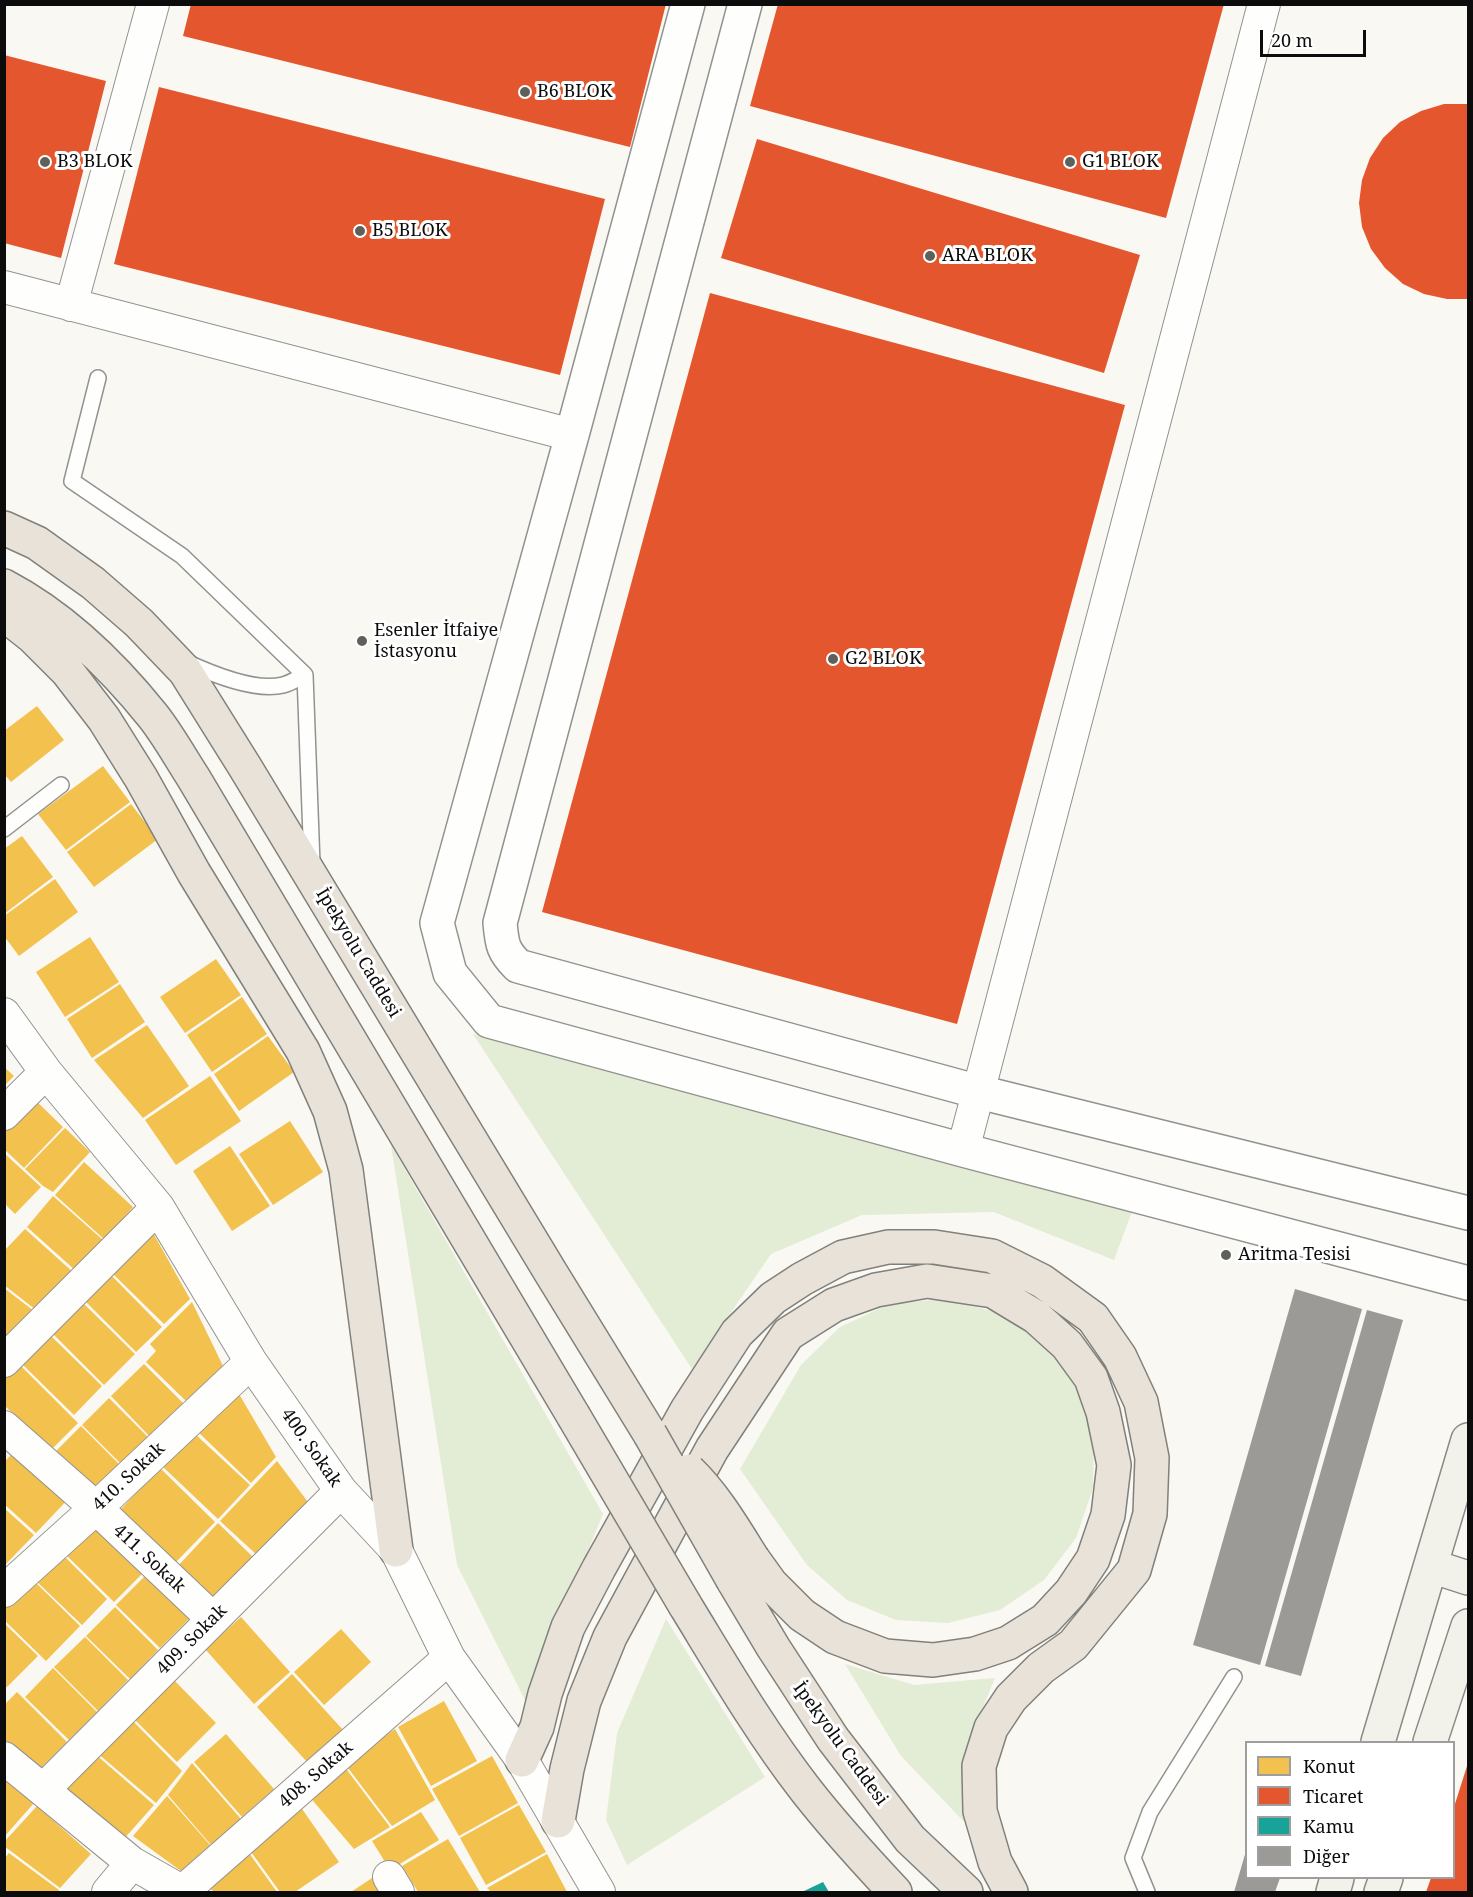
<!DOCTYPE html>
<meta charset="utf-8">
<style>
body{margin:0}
#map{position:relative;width:1473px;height:1897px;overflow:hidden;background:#faf8f2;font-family:"Noto Serif",serif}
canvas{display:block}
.frame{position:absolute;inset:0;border:6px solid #0c0c0c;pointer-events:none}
.legend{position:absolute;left:1245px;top:1741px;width:210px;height:138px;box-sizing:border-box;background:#fff;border:2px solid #9e9e9e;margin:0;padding:8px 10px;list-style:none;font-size:18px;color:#0c0c0c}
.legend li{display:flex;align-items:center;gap:12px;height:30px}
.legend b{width:30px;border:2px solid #9e9e9e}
.scale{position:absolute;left:1260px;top:30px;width:106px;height:27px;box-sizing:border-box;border:3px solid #0c0c0c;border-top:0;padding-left:8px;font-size:18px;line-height:21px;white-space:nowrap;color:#0c0c0c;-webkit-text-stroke:4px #fff;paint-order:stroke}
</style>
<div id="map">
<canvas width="1473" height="1897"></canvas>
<div class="frame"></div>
<ul class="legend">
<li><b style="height:16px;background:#f2c14e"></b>Konut</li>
<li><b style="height:16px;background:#e4572e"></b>Ticaret</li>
<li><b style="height:16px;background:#17a398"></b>Kamu</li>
<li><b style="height:16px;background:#9c9a97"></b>Diğer</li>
</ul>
<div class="scale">20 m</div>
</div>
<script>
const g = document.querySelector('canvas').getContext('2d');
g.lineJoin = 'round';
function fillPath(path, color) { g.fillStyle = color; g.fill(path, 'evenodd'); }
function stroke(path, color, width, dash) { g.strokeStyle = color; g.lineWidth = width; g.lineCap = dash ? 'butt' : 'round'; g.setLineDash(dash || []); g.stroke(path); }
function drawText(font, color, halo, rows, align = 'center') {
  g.font = font + ' "Noto Serif",serif'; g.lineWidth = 6; g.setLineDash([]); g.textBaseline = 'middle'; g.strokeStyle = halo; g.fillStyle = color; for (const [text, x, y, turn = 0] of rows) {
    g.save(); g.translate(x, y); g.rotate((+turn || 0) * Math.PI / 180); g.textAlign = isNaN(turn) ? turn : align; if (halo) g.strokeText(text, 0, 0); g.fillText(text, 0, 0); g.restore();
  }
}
fillPath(new Path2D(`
 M473,1034L1133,1209L1114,1260L994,1212L862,1215L771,1254L692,1369Z
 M391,1145L603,1514L526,1702L457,1565Z
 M943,1299L996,1312L1042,1342L1076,1384L1094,1436L1093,1488L1076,1538L1044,1580L1000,1610L948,1623L896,1620L847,1600L807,1565L740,1469L801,1365L840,1327L889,1304Z
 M666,1619L765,1777L627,1865L606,1820L617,1733Z
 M845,1664L914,1685L995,1678L967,1746L972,1830L901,1756Z`), '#e3ecd4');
fillPath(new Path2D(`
 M37,706L64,740L11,782L4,774V731Z
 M103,766L130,802L66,850L38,814Z
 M131,804L158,839L94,887L67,852Z
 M22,836L53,877L4,914V849Z
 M55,879L78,912L19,956L4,936V916Z
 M90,937L119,982L65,1017L36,972Z
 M216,959L241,995L185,1033L160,997Z
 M120,984L145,1022L92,1058L67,1019Z
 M242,997L267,1034L212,1072L187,1035Z
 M147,1025L189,1086L143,1118L94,1060Z
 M268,1036L294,1072L239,1111L214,1074Z
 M4,1067L14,1076L4,1086Z
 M210,1076L241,1121L176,1165L145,1120Z
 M33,1098L63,1127L24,1168L4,1149V1128Z
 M290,1121L323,1172L273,1205L239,1154Z
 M65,1128L90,1152L53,1192L43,1186L25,1169Z
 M230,1146L270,1206L232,1231L193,1171Z
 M4,1153L41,1187L15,1214L4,1203Z
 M84,1162L133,1207L105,1240L55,1195Z
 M53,1196L103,1240L76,1271L27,1227Z
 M25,1229L74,1273L36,1310L4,1285V1251Z
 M152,1231L190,1299L164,1324L111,1272Z
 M110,1274L162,1327L136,1352L84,1300Z
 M4,1288L34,1311L4,1343Z
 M82,1302L135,1354L104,1385L51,1332Z
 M192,1302L224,1368L188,1403L146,1362L156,1351L150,1344Z
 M49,1334L102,1386L74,1415L21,1363Z
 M144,1364L186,1406L152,1439L111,1396Z
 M20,1365L78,1423L50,1451L4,1405V1379Z
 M236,1389L276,1457L251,1483L196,1430Z
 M109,1398L151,1440L124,1467L82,1425Z
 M81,1426L123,1468L94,1496L53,1454Z
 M194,1433L250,1485L218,1519L162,1466Z
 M19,1447L71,1496L36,1533L4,1504V1462Z
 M277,1461L308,1502L257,1555L220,1521Z
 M160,1468L215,1522L174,1564L119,1511Z
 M4,1508L34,1535L4,1566Z
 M98,1521L147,1569L114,1602L65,1554Z
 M218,1523L254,1558L213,1601L177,1567Z
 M63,1555L107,1599L82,1625L32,1577Z
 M150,1571L193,1615L160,1648L116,1605Z
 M31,1578L80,1626L46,1661L4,1620V1605Z
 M115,1607L158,1650L130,1679L86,1636Z
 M241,1617L290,1672L254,1704L205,1649Z
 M4,1623L38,1656L7,1687L4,1685Z
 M341,1629L371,1662L324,1705L294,1672Z
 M85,1637L128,1680L98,1711L54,1667Z
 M53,1668L97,1712L69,1740L25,1697Z
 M292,1674L344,1731L308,1763L257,1707Z
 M171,1677L216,1723L177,1762L131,1716Z
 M17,1692L67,1742L32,1777L4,1750V1705Z
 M444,1701L477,1761L431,1786L398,1727Z
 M130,1718L182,1771L156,1803L96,1752Z
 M395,1729L435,1800L392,1826L345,1764Z
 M226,1734L274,1789L242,1817L194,1762Z
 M94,1753L154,1805L123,1840L63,1789Z
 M492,1756L518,1803L459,1836L432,1789Z
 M192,1763L241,1819L211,1845L168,1795Z
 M344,1766L390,1827L354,1849L308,1795Z
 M4,1777L34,1803L4,1837Z
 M167,1796L210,1845L181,1871L133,1836Z
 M519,1805L546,1852L486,1885L460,1838Z
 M37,1806L91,1854L60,1888L4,1846V1842Z
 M300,1806L339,1862L295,1892H280L246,1845Z
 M421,1812L439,1840L390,1870L372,1841Z
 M448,1839L480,1892H418L402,1866Z
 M244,1846L277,1892H214L204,1882Z
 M9,1853L59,1890L58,1892H4V1859Z
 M547,1854L567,1892H491L487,1888Z
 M378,1874L390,1892H351Z`), '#f2c14e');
fillPath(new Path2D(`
 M191,4H666L630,147L183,36Z
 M778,4H1224L1166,218L750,106Z
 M4,55L106,81L61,258L4,243Z
 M159,87L605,199L560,375L114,264Z
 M1444,104H1468V299H1447L1424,294L1403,284L1385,268L1371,249L1362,227L1359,203L1362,180L1370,158L1383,138L1400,122L1421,111Z
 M757,139L1140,255L1104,373L721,258Z
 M710,293L1125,405L957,1024L542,912Z
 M1468,1763V1892H1426L1431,1878H1454V1807Z`), '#e4572e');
fillPath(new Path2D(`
 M823,1882L829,1892H802Z`), '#17a398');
fillPath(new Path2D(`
 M1295,1289L1362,1309L1260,1665L1193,1645Z
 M1367,1310L1403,1320L1301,1676L1265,1666Z
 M1246,1851V1878H1280L1275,1892H1234Z`), '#9c9a97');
const service = new Path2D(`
 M98,378L72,481L182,556L305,675
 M186,662C212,674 255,692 283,685C291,683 298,678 305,675L312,864
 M4,829L61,785
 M1147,1892L1133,1858L1150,1812L1234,1677`);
const minor = new Path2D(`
 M4,287L572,435
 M71,305L153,4
 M4,1014L46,1072L158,1207L251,1362L341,1491L396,1550L449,1658L522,1760L599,1892
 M4,1114L46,1072
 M963,1150L1264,4
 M4,1361L158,1207
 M4,1427L96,1508L213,1619
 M4,1591L96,1508L251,1362
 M4,1758L132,1863L183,1892
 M43,1790L341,1491
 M389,1877L398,1892
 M108,1892L132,1863
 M182,1892L449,1658`);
const tertiary = new Path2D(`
 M688,4L572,435L437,923L450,973L489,1021L963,1150L1468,1283
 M745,4L500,923C502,945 503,951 518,966L979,1092L1468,1213`);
const secondary = new Path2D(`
 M1431,1566L1468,1578
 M1378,1742L1468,1440
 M1430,1742L1468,1626
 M1333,1892L1337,1878
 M1381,1892L1386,1878`);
const trunk = new Path2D(`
 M4,528L37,543L93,583L139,623L185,671L245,767L551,1273L650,1434
 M4,586C63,617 112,665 153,716C168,735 180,757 193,777L573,1415
 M4,614L33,637L67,671L104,719L141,778L194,873L303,1051L330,1111L346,1170L396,1550
 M733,1580L773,1647L833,1739L910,1839L966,1892
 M685,1605C723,1667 760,1731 805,1789C833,1825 864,1859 895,1892
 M522,1760L537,1727L545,1694L568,1627L599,1568L687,1410L737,1333L773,1298L802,1279L843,1257L888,1247H934L992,1256L1042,1281L1093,1318L1120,1357L1141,1402L1152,1458L1150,1514L1134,1570L1073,1645L1041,1668L1011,1698L991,1728L979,1766L980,1811L995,1862L1011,1892
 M558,1821L567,1769L584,1701L610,1637L712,1449L788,1334L834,1305L876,1290L927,1281L993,1291L1036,1317L1067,1345L1091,1378L1103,1412L1114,1465L1108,1515L1093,1559L1071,1592L1045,1620L1008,1643L975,1654L933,1660L885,1656L835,1637L802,1615L771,1584L753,1559`);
stroke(service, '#939290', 18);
stroke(minor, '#939290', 34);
stroke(tertiary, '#939290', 36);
stroke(secondary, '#8a8986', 36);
stroke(trunk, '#80807d', 36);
stroke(service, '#fefefd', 15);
stroke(minor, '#fefefd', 32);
stroke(tertiary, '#fefefd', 33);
stroke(secondary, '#f3f2ea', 33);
stroke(trunk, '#e8e2d8', 33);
const trunkBridge = new Path2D(`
 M573,1415L685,1605
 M650,1434L733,1580
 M689,1471C715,1496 734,1529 753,1559`);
stroke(trunkBridge, '#80807d', 36, []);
stroke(trunkBridge, '#e8e2d8', 33);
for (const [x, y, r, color] of [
 [525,92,6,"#5f5f5c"],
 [45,162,6,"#5f5f5c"],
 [1070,162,6,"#5f5f5c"],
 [360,231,6,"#5f5f5c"],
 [930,256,6,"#5f5f5c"],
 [362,641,6,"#5f5f5c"],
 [833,659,6,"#5f5f5c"],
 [1226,1255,6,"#5f5f5c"]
]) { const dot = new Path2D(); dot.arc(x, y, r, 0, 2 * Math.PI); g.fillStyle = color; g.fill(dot); stroke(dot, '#fff', 2); }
drawText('18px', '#0c0c0c', '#fff', [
 ["B6 BLOK",537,92],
 ["B3 BLOK",57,162],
 ["G1 BLOK",1082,162],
 ["B5 BLOK",372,231],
 ["ARA BLOK",942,256],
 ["Esenler İtfaiye",374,631],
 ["İstasyonu",374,652],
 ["G2 BLOK",845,659],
 ["Aritma Tesisi",1238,1255]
], 'left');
drawText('18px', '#0c0c0c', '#fff', [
 ["İpekyolu Caddesi",358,953,59],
 ["400. Sokak",311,1448,55],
 ["410. Sokak",129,1477,-43],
 ["411. Sokak",149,1559,43],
 ["409. Sokak",192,1640,-45],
 ["İpekyolu Caddesi",840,1744,54],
 ["408. Sokak",316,1775,-41]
]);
</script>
